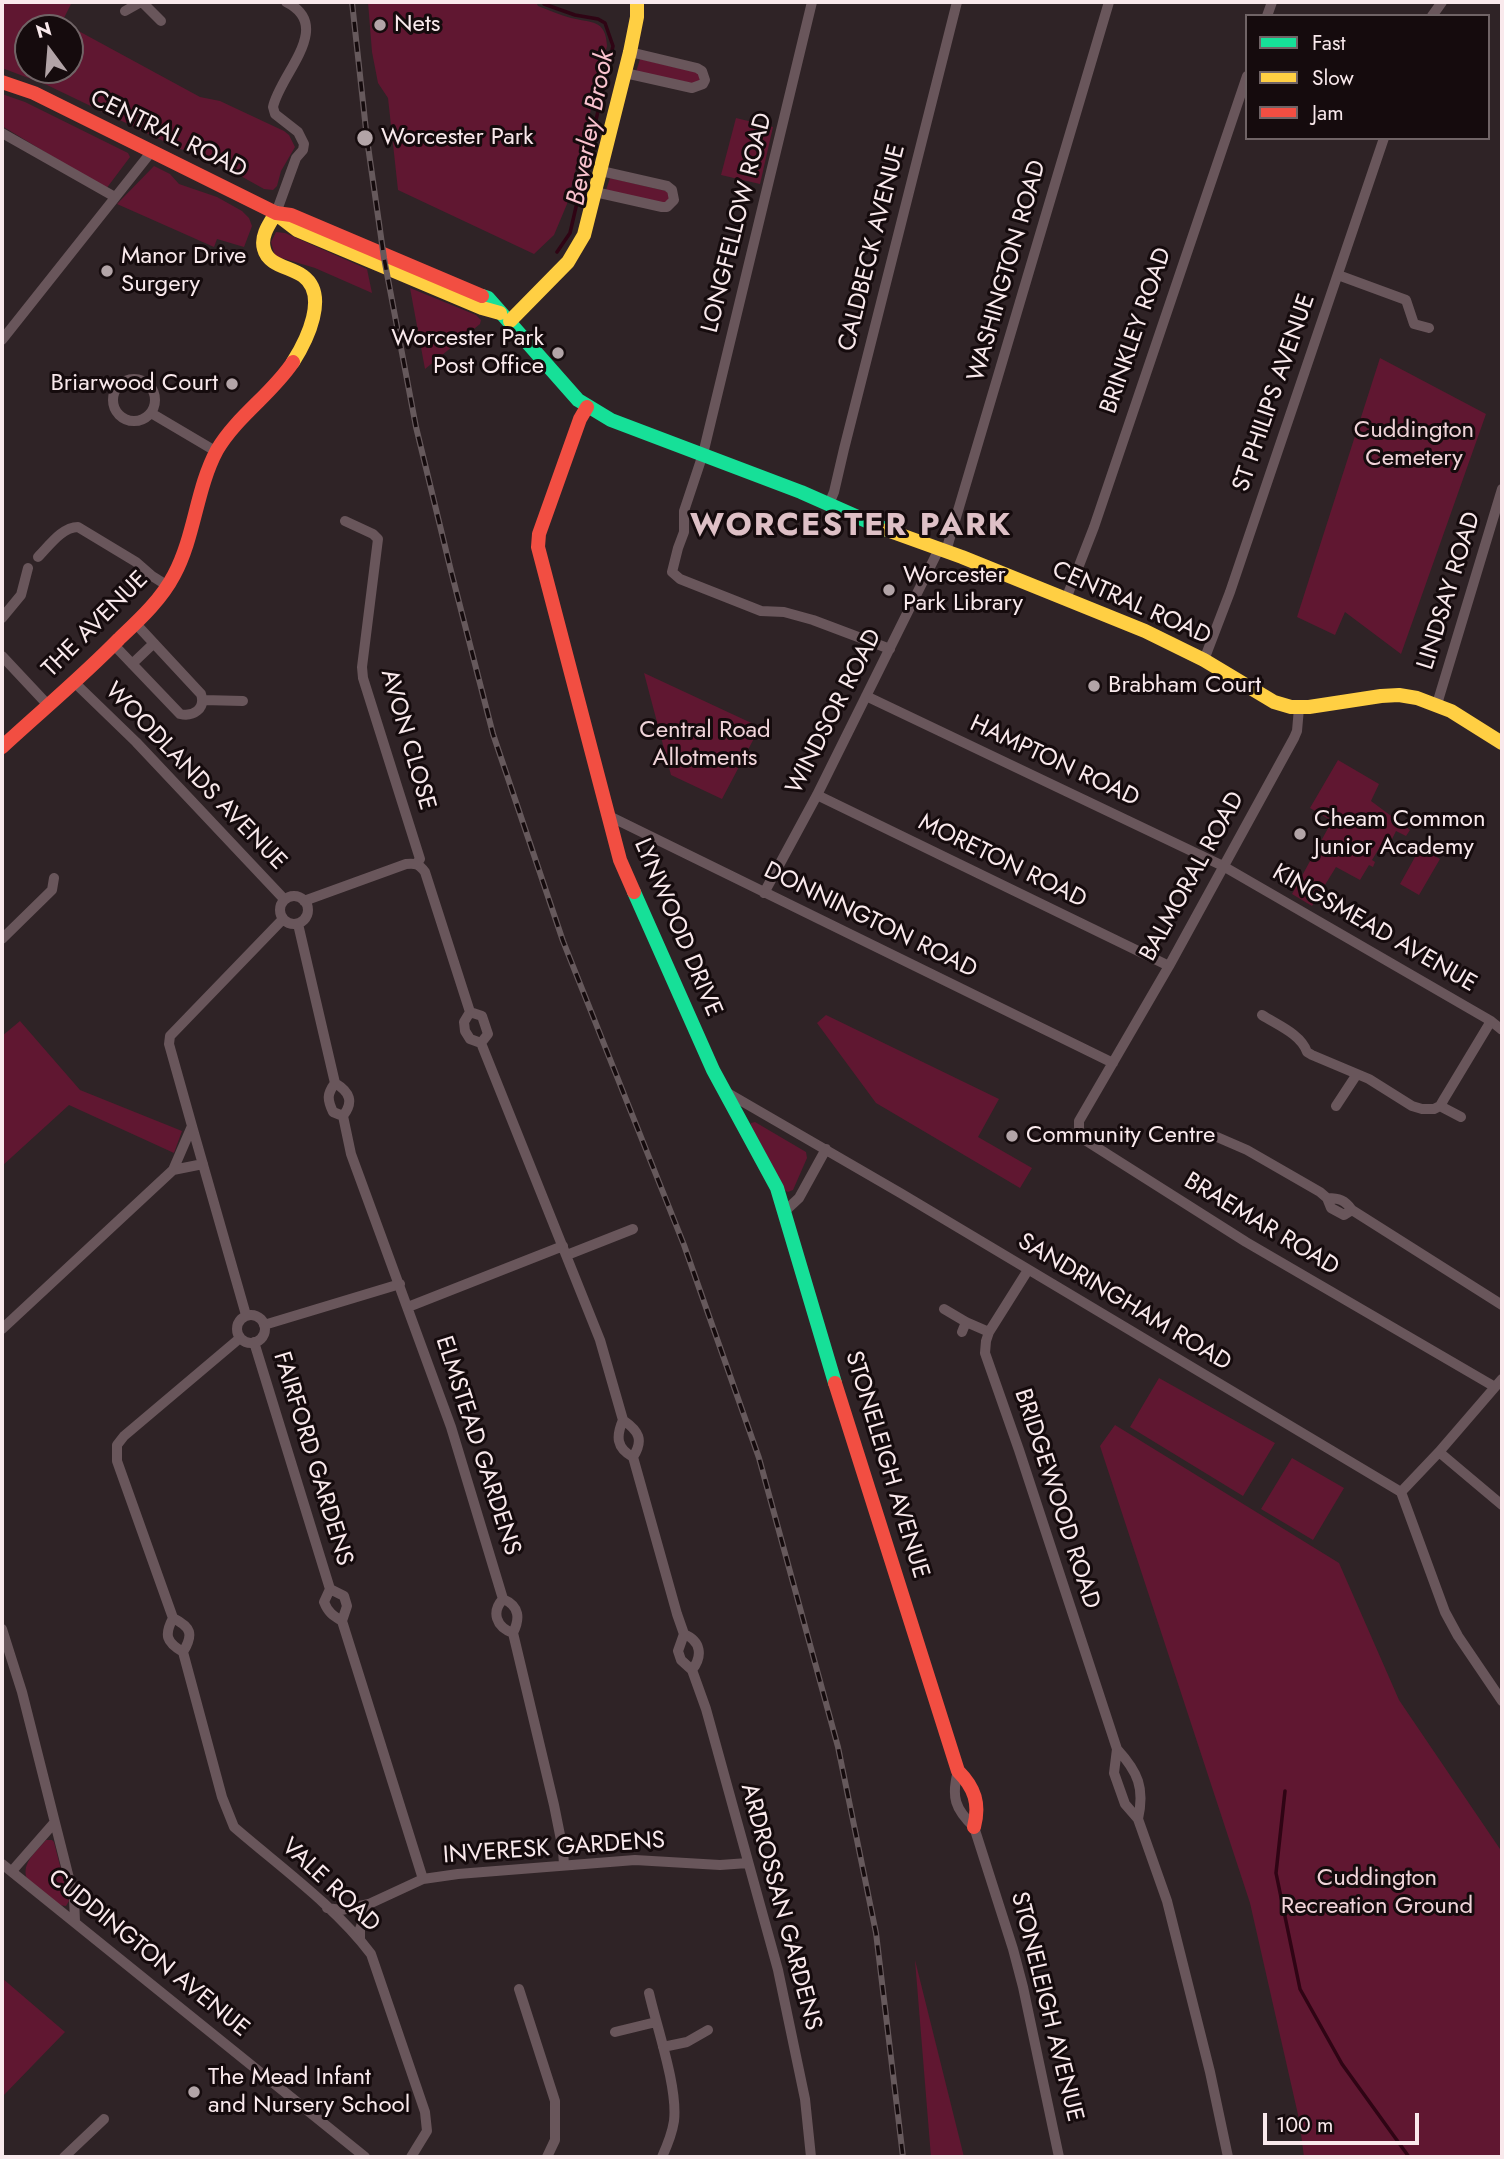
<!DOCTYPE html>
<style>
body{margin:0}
#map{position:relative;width:1504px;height:2159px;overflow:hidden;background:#2f2326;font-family:Jost,sans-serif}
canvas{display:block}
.frame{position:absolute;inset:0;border:4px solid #f9e9ec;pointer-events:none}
.legend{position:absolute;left:1245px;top:14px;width:245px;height:126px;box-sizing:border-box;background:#150b0d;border:2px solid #706466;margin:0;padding:9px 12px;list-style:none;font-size:21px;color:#f9e9ec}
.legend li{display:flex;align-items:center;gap:14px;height:35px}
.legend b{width:35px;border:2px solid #706466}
.north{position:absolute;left:14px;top:14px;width:70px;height:70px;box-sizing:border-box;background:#150b0d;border:2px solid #706466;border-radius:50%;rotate:344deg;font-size:19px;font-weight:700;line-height:28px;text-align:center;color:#f9e9ec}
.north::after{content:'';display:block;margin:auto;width:24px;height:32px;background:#b2a4a7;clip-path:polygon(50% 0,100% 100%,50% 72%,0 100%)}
.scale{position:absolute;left:1263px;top:2113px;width:156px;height:32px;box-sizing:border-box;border:4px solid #f9e9ec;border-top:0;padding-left:9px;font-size:21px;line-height:24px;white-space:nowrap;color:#f9e9ec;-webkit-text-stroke:5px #150b0d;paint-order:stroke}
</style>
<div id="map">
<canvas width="1504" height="2159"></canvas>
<div class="frame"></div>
<ul class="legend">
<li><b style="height:9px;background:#16e098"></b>Fast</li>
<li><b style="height:9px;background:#ffcf43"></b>Slow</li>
<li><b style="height:9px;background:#f24e42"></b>Jam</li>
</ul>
<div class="north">N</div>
<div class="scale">100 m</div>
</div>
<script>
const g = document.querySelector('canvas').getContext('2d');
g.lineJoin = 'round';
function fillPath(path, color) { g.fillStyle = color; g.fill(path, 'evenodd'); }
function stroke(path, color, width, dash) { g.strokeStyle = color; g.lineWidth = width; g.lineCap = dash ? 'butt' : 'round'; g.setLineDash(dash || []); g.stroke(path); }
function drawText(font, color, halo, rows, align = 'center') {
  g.font = font + ' Jost,sans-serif'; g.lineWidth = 6; g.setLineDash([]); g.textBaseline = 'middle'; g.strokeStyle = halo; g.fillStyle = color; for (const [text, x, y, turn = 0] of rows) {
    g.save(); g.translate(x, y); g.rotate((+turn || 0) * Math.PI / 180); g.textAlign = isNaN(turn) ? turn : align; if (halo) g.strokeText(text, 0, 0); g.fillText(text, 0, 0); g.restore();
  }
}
fillPath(new Path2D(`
 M2,2H72L62,22L200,97L220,101L284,131L289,135L295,147L281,171L277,186L273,190L264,189L205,156L180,149L47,85L2,68ZM28,28H70V70H28Z
 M368,2H536L538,6C549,10 560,15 571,18C591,23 606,19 607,46L567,204L554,235L534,254L398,190L388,98L378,83L372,52Z
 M640,59L695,72L699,74L700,80L696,84L636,72Z
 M2,94L25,102L128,153L130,157L106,189L2,126Z
 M736,118L773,127L760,184L721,175Z
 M154,166L170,174L179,184L217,197L242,211L249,218L252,226L244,247L217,239L214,247L117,204Z
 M610,178L666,191L669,193V201L663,203L606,190Z
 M276,232L285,233L367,269L372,293L315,268L275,256L271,242Z
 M410,288L476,315L481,320L480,324L425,369Z
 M1380,358L1486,414L1401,654L1345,612L1335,635L1297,617Z
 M644,673L760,727L722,799L671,775Z
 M1338,760L1379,784L1371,801L1410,830L1406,836L1396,831L1390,843L1384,840L1372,860L1375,862L1373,867L1369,865L1360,880L1336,867L1312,906L1292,894L1332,821L1310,808Z
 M1420,848L1440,859L1419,895L1400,884Z
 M826,1015L999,1099L978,1137L1032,1168L1020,1188L876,1103L817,1023Z
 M20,1021L80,1090L182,1131L174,1153L69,1105L2,1166V1036Z
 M755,1122L806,1152L807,1158L793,1190L788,1192L782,1189L750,1128L751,1123Z
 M1159,1378L1275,1443L1243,1496L1130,1427Z
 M1115,1425L1339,1563L1399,1700L1502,1852V2157H1304L1299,2119L1250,1903L1100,1446Z
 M1292,1458L1344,1488L1313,1540L1261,1509Z
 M46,1840H52L54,1842L69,1901L66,1906L59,1905L27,1879C21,1863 36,1852 46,1840Z
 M915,1960L964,2157H931Z
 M2,1978L65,2032L2,2097Z`), '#601731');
stroke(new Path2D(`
 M543,2L544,4L575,15L598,19L605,23L613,46L570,233L557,252
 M1285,1791L1276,1873L1300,1989L1342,2064L1409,2157`), '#2f0414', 3.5);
stroke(new Path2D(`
 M142,2L161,21
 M812,2L703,454L684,511V532L678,548L672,572L680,579L761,611L784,612L813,620L890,649
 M125,11L141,2
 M1267,16L1272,2
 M1432,16L1442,2
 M625,73L692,88L703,84L705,80L702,71L697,68L630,52
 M2,133L115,197
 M595,192L662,207H667L674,200L672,190L667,186L601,171
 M276,213L296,158L303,150L304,144L298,132L275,114L273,107C280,74 335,26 286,2
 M1338,275L1406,300L1414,324L1429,328
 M2,340L152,151
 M113 400a21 21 0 1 1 42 0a21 21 0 1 1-42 0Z
 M151,413L217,452
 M829,504L834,492L844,449L957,2
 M345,521L373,534L378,539L362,667L363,678L420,859L417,863
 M946,551L1109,2
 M38,557C49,546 62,527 78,527L136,562L152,576L168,586
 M1066,599L1094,527L1247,76
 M2,618L21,595L28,568
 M114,645L180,714C193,717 206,709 201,694L136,624
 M2,656L47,704
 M1204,660L1230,592L1384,138
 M132,664L153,644
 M75,683L136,742L284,899
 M866,696L1223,866L1491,1021L1502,1030
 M203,700L243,701
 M1437,704L1502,489
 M1299,708L1297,731L1294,738L1169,966L1079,1121V1133L1085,1140L1246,1242L1495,1387
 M817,795L1169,966
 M609,816L1113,1063
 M764,893L817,795L939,549
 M280 910a14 14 0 1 1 28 0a14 14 0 1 1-28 0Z
 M304,901L406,864C416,863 419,864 425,872L470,1012
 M298,924L335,1083C350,1092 354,1102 343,1116L351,1154L451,1427L503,1599C520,1606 520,1619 513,1633L554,1805L563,1850L564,1865
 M2,939L52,890L54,878
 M470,1012L464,1022L465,1031L470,1039L481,1043L600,1340L623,1420C616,1436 616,1448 633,1457L677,1614L684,1634C701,1641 703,1656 692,1670
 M470,1012L482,1016L488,1034L481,1043
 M1262,1015C1277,1025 1301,1034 1307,1052L1312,1055L1369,1079L1412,1106L1422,1109H1434L1440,1106L1444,1099L1491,1021
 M335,1083C327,1094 327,1099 333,1112L343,1116
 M726,1092L902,1194L1401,1492
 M1336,1106L1357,1074
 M1440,1106L1461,1117
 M192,1126L246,1315
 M1217,1137L1247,1150L1320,1192L1327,1198L1331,1208L1344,1215L1352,1210
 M173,1170L203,1164
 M1327,1198C1339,1198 1345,1200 1352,1210L1502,1305
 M785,1211L799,1198L826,1149
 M567,1255L633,1229
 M1028,1270L989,1332L986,1341L985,1353L1019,1450L1117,1749C1138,1772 1145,1788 1138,1819
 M408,1307L563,1246
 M944,1309L966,1322L989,1332
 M237 1329a14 14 0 1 1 28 0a14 14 0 1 1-28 0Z
 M264,1325L400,1284
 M2,1329L173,1170L192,1126L169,1044L170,1036L283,919
 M962,1332L966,1322
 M254,1342L330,1589L324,1602C328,1612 332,1615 342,1621
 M623,1420C639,1431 644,1440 633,1457
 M1439,1452L1502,1505
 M1401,1492L1445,1612L1458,1636L1502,1701
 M1401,1492L1439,1452L1502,1379
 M330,1589L344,1596L347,1606L342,1621L423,1879
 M503,1599C491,1612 496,1627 513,1633
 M173,1618C164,1635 166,1642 183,1652L222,1797L234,1827C279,1866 336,1907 371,1954L425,2112L427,2131L411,2157
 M2,1629L22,1692L74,1898L75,1922
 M684,1634L678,1651L681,1660L692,1670L706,1709L778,1970L805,2099L811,2157
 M183,1652C194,1634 191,1627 173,1618L117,1461V1445L124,1436L240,1338
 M1117,1749L1114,1773L1125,1804L1138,1819L1167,1901L1210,2072L1228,2157
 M958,1771C951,1797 955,1809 974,1827L1013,1949L1023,1987L1059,2157
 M2,1864L365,2157
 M12,1871L54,1823
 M327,1908L341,1910L369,1904L423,1879L458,1874L635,1860L720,1865L748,1863
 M360,1940V1929L369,1904
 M519,1989L555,2101V2140L547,2157
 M649,1993C657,2028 678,2088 674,2121C672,2134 667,2146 662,2157
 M615,2032L656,2022
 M663,2047L687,2042L708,2030
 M64,2157L104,2119`), '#69565b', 10);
stroke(new Path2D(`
 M482,296L488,298L578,400L611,420L801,492L887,530
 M634,892L713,1070L777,1188L835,1383`), '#16e098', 14);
stroke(new Path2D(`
 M276,213C270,223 260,236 264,249C268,266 291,267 303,276C329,295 307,340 293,362
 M280,217L297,230L482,308L500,313
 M510,321L568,262L584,235L630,52L637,17V2
 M887,530L962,557L1145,631L1204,660L1274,702L1291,707H1309L1381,696L1399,695L1417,698L1451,711L1502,743`), '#ffcf43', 14);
stroke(new Path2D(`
 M2,82L34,93L276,213L291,215L482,296
 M587,407L580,419L539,534L538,547L620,860L634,892
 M2,747C41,711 82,677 119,639C139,620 161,600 174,575C195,536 196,489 217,450C237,416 272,394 293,362
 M835,1383L958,1771C975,1788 980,1804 974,1827`), '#f24e42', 14);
const rail = new Path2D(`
 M352,2L367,139L384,258L416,427L451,571L493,734L563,941L684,1245L759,1458L838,1747L876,1933L903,2157`);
stroke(rail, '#66595c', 6);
stroke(rail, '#150b0d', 3.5, [10]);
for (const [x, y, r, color] of [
 [380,25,7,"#b2a4a7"],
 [365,138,9,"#b2a4a7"],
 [107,271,7,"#b2a4a7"],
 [558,353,7,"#b2a4a7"],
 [232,384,7,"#b2a4a7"],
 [889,590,7,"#b2a4a7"],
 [1094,686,7,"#b2a4a7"],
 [1300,834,7,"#b2a4a7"],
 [1012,1136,7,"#b2a4a7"],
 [194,2092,7,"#b2a4a7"]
]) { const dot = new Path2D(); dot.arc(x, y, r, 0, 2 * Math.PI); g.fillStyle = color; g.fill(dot); stroke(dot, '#150b0d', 2.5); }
drawText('24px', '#f9e9ec', '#150b0d', [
 ["Nets",394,25],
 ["Worcester Park",381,138],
 ["Manor Drive",121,257],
 ["Surgery",121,285],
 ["Worcester Park",544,339,"right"],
 ["Post Office",544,367,"right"],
 ["Briarwood Court",218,384,"right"],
 ["Worcester",903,576],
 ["Park Library",903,604],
 ["Brabham Court",1108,686],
 ["Cheam Common",1314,820],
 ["Junior Academy",1314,848],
 ["Community Centre",1026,1136],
 ["The Mead Infant",208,2078],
 ["and Nursery School",208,2106]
], 'left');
drawText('24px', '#f9e9ec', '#150b0d', [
 ["CENTRAL ROAD",168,135,26],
 ["LONGFELLOW ROAD",738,223,-76],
 ["CALDBECK AVENUE",873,248,-76],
 ["WASHINGTON ROAD",1008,271,-74],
 ["BRINKLEY ROAD",1137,331,-71],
 ["ST PHILIPS AVENUE",1275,393,-71],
 ["LINDSAY ROAD",1450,591,-73],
 ["CENTRAL ROAD",1131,604,24],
 ["THE AVENUE",96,625,-45],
 ["WINDSOR ROAD",835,712,-63],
 ["AVON CLOSE",407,740,74],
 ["HAMPTON ROAD",1054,762,25],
 ["WOODLANDS AVENUE",195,777,46],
 ["MORETON ROAD",1002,862,26],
 ["BALMORAL ROAD",1193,877,-61],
 ["DONNINGTON ROAD",870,921,26],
 ["LYNWOOD DRIVE",677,928,67],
 ["KINGSMEAD AVENUE",1374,929,30],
 ["BRAEMAR ROAD",1261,1225,31],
 ["SANDRINGHAM ROAD",1124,1303,31],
 ["ELMSTEAD GARDENS",477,1446,72],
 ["FAIRFORD GARDENS",312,1459,73],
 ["STONELEIGH AVENUE",886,1465,73],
 ["BRIDGEWOOD ROAD",1056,1499,72],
 ["INVERESK GARDENS",554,1849,-4],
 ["VALE ROAD",330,1886,43],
 ["ARDROSSAN GARDENS",780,1907,75],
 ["CUDDINGTON AVENUE",148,1954,39],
 ["STONELEIGH AVENUE",1046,2007,76]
]);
drawText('24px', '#f0d4d9', '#150b0d', [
 ["Cuddington",1414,431],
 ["Cemetery",1414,459],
 ["Central Road",705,731],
 ["Allotments",705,759],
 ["Cuddington",1377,1879],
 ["Recreation Ground",1377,1907]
]);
drawText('italic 26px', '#fac3cf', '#150b0d', [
 ["Beverley Brook",592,128,-79]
]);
g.letterSpacing = '2px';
drawText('bold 32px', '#dec0c6', '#150b0d', [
 ["WORCESTER PARK",851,527]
]);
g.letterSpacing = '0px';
</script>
